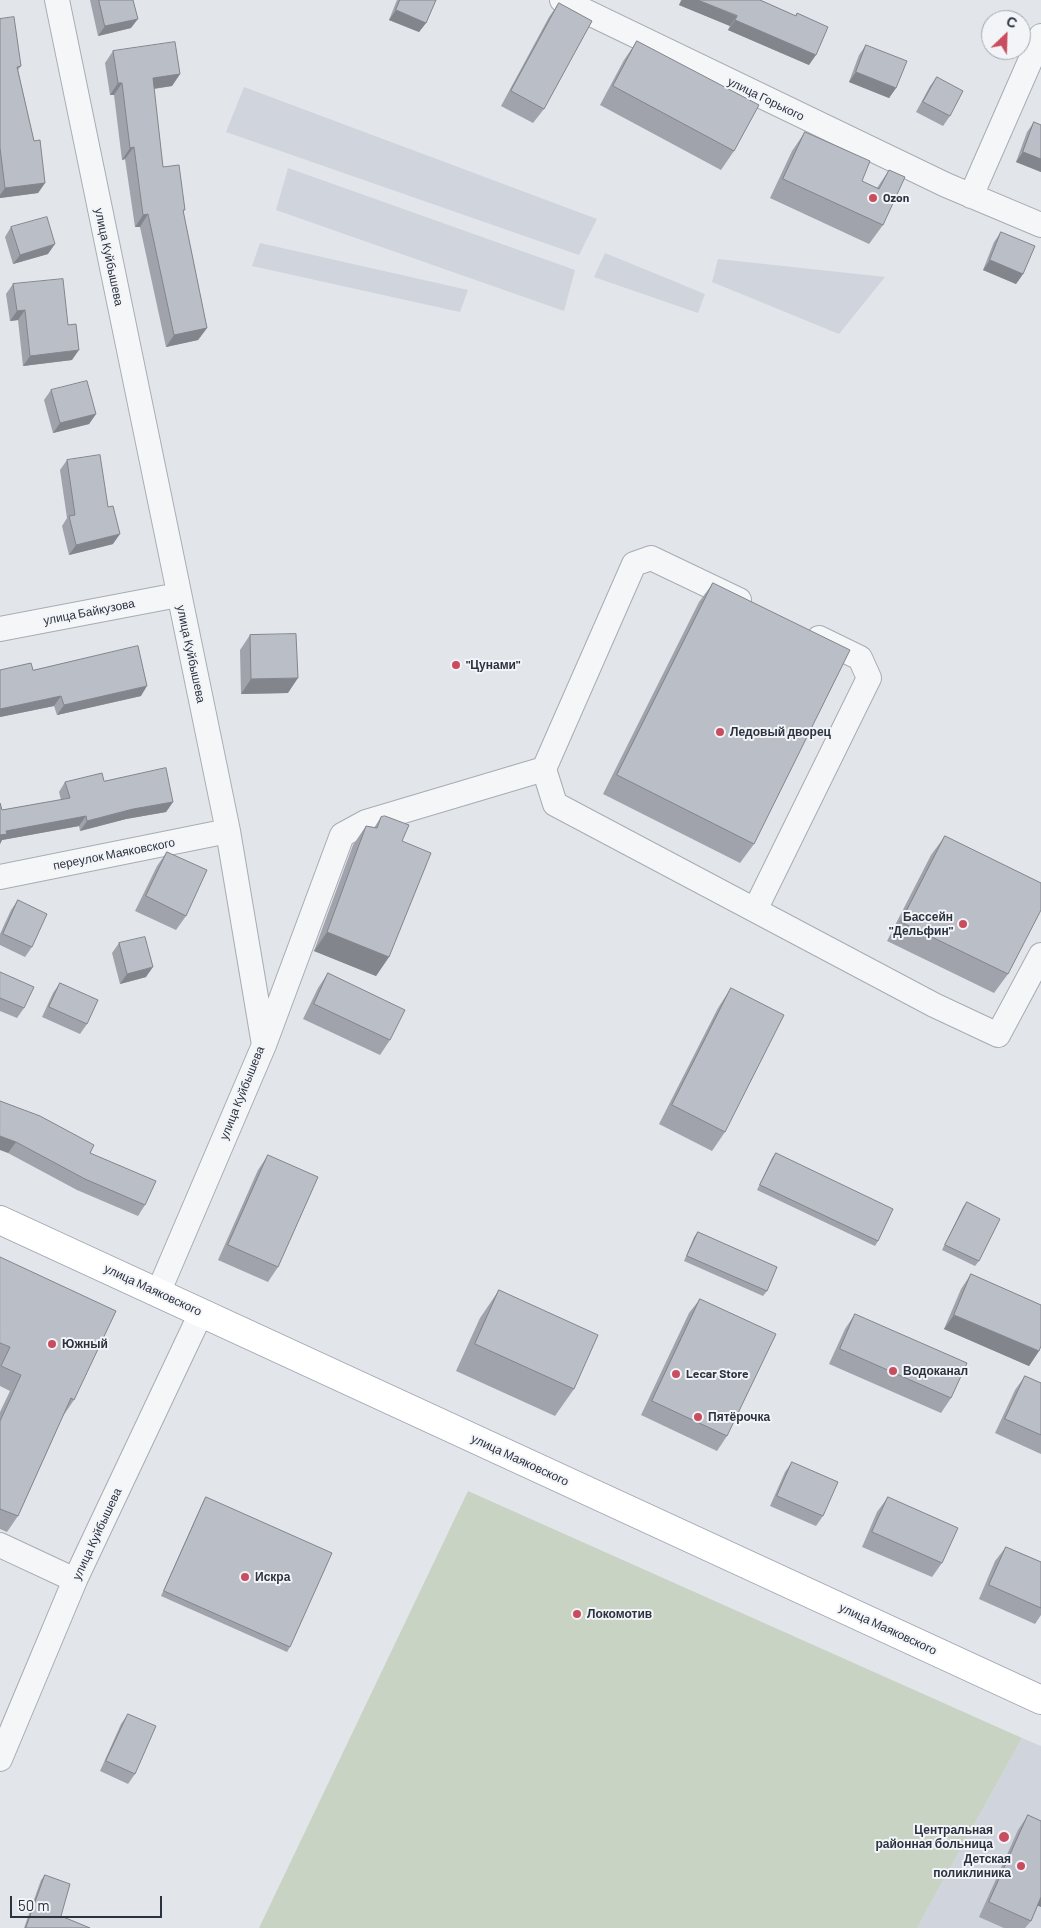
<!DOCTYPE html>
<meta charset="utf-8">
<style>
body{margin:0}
#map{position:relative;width:1041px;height:1928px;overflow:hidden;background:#e2e5ea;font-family:Barlow,sans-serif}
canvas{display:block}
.north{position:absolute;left:981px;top:10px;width:50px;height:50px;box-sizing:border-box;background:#f2f4f7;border:1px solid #a2a7ae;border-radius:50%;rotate:24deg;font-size:14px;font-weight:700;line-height:20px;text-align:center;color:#2b3341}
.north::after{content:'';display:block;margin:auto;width:18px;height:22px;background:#c94d5f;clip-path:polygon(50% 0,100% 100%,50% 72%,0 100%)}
.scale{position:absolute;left:10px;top:1896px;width:152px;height:22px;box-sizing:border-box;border:2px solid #2b3341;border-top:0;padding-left:6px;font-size:15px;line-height:18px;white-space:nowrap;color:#2b3341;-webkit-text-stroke:4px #f2f4f7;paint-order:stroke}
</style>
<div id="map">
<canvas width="1041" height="1928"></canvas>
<div class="north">С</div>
<div class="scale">50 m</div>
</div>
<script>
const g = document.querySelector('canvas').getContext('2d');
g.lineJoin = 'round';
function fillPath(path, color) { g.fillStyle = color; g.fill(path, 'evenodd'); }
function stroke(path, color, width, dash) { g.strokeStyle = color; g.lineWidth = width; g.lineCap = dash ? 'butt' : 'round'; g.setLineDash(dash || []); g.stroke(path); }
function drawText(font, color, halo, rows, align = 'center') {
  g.font = font + ' Barlow,sans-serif'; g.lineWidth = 4; g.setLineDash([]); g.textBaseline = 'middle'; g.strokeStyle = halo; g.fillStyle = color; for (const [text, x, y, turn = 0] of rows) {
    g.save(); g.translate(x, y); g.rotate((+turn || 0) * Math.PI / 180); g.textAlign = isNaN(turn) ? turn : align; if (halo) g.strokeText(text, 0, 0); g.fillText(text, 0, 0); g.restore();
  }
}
fillPath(new Path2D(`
 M244,87L597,219L579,255L226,132Z
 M288,168L575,270L564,311L276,210Z
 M260,243L468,290L460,312L252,266Z
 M605,253L705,294L698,313L594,277Z
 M718,259L885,277L839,334L712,282Z
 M1022,1738L1041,1746V1928H917Z`), '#d0d4dc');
fillPath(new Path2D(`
 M468,1491L1022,1738L917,1928H259Z`), '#c8d3c4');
const minor = new Path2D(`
 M57,0L228,831L264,1045
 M562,0L946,185L1041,225
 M971,196L1041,36
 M739,600L651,558L634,564L544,769L555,804L934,1005L998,1035L1041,955
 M0,629L178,595
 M0,877L228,831
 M755,910L869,678L860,658L819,638
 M158,1293L264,1045L342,835L366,822L544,769
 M0,1545L75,1580
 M0,1759L75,1580L201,1313`);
const major = new Path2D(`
 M0,1220L1041,1700`);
stroke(minor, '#a7acb4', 26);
stroke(major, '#a2a9b5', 30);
stroke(minor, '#f5f6f8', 24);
stroke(major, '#fff', 28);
fillPath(new Path2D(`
 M90,0H133L131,28L98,36Z
 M397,0H436L426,23L419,32L389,20Z
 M681,0H760L795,16L797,13L809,65L728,30L730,26L679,5Z
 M559,3L544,109L533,123L501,106L549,17Z
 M0,19L21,66L18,70L34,141L45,183L38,193L0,198Z
 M637,41L734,151L721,170L600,105L624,60Z
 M866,45L896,88L889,98L849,82L859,55Z
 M113,51L180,74L172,86L154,89L163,167L183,212L207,328L198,340L166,347L140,227H135L125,159L122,160L114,95H110L105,63Z
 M937,77L950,116L943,126L916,112L930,86Z
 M1034,122L1041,125V172L1016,162L1027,132Z
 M805,132L862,181L877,188L889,170L883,225L869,244L770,198L792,151Z
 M11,227L48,254L13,264L5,237Z
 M1001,232L1023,274L1016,284L983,270L994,242Z
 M13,284L72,360L23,366L18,320L10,321L6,294Z
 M51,390L96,414L89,424L53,433L44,400Z
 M67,460L113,544L69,555L62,526L67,518L60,470Z
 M713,583L754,844L740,863L603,794L699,602Z
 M250,635L288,693L241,694L240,650Z
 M0,670H33L141,696L57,715L54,706L0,717Z
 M104,781L173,802L166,812L126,819L80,831L79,826L2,840L0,844V803L2,810L61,800L59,792L65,782Z
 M381,817L402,841L389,957L376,976L314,951L353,845L366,826L374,828Z
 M945,836L1008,974L994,993L887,941L931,855Z
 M167,852L186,916L176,930L135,911L157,866Z
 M18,900L32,947L25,957L0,945V934L11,910Z
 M119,943L146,977L120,984L112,953Z
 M0,972L24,1008L17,1018L0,1011Z
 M328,973L390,1040L380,1055L303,1019L318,988Z
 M60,983L87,1024L80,1034L42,1017L53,993Z
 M731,988L725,1132L712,1151L659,1124L718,1008Z
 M0,1101L90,1153L145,1205L138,1216L77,1190L8,1153Z
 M776,1153L878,1241L875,1246L757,1190L772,1158Z
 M268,1155L278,1267L268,1282L218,1260L258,1170Z
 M967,1202L979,1261L975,1266L942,1250L963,1207Z
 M698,1232L767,1291L763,1296L684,1261L694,1237Z
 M0,1257L74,1400L63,1416L18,1516L7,1532L0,1529V1412L10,1391L0,1386Z
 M971,1274L1039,1351L1029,1366L944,1329L961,1289Z
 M499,1290L574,1389L555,1416L456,1371L480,1318Z
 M700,1299L727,1436L717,1451L641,1415L689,1313Z
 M855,1314L951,1398L941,1413L829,1364L845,1329Z
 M1025,1376L1041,1383V1454L995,1433L1015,1390Z
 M792,1462L823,1516L816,1526L770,1506L785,1472Z
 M206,1497L290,1647L287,1652L161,1596L203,1502Z
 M888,1497L942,1563L932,1577L862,1547L877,1512Z
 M1006,1547L1041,1562V1615L1035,1624L979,1599L995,1561Z
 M128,1714L135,1774L128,1784L100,1771L121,1724Z
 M1028,1815L1041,1821V1907L1038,1905L1031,1921L1025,1928H1004L979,1917L1018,1830Z
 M45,1875L61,1916L90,1928H24L41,1880Z`), '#a0a3ab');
fillPath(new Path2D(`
 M682,0H698L737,16L730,26L679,5Z
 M396,10L426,23L419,32L389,20Z
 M138,19L131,28L98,36L105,26Z
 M735,20L816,55L809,65L728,30Z
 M856,72L896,88L889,98L849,82Z
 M180,74L172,86L144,90L153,78Z
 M118,83H122L114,95H110Z
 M134,147L125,159L122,160L130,148Z
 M1023,152L1041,159V172L1016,162Z
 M45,183L38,193L0,198V195L5,188Z
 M148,214L140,227H135L143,215Z
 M55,244L48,254L13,264L20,255Z
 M990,260L1023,274L1016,284L983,270Z
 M25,310L18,320L10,321L17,311Z
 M207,328L198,340L166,347L174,335Z
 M79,350L72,360L23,366L30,356Z
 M96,414L89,424L53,433L60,423Z
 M120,534L113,544L69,555L76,545Z
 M298,678L288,693L241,694L251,679Z
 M147,686L141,696L57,715L64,705Z
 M61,696L54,706L0,717V709Z
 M173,802L166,812L126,819L80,831L87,821L133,809Z
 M86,816L79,826L2,840L0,844V835L6,831Z
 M327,932L389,957L376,976L314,951Z
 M153,967L146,977L120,984L127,974Z
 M0,1136L16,1142L8,1153L0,1150Z
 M954,1315L1039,1351L1029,1366L944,1329Z
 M1041,1894V1907L1034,1904Z`), '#82858b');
const building = new Path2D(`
 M99,0H133L138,19L105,26Z
 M400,0H436L426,23L396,10Z
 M698,0H760L796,16L797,13L828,27L816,55L735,20L737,16Z
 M559,3L592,21L544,109L511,91Z
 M14,17L21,66L17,67L34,141L40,140L45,183L5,188L0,148V19Z
 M637,41L759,105L734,151L613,86Z
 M175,42L180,74L153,78L163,167L179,165L185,210H183L207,328L174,335L148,214L143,215L134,147L130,148L122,83H118L113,51Z
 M866,45L907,61L896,88L856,72Z
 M937,77L963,91L950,116L923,102Z
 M1034,122L1041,125V159L1023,152Z
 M805,132L870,161L862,181L879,189L889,170L905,177L883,225L783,179Z
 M47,217L55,244L20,255L11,227Z
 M1001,232L1035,246L1023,274L990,260Z
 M63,279L68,325L76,324L79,350L30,356L25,310L17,311L13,284Z
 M87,381L96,414L60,423L51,390Z
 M100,455L108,507L113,506L120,534L76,545L69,516L75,515L67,460Z
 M713,583L850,650L754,844L617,775Z
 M296,634L298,678L251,679L250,635Z
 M138,646L147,686L64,705L61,696L0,709V670L31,663L33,670Z
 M166,768L173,802L133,809L87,821L86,816L6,831L7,834L0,835V803L2,810L70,798L65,782L102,773L104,781Z
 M385,816L409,825L402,841L431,853L389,957L327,932L366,826L377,828L381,817Z
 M945,836L1041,883V910L1008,974L901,922Z
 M167,852L207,870L186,916L146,896Z
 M18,900L47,914L32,947L3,934Z
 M145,937L153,967L127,974L119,943Z
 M0,972L34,987L24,1008L0,998Z
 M328,973L405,1010L390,1040L314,1004Z
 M60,983L98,1000L87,1024L49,1007Z
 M731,988L784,1015L725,1132L672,1105Z
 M0,1101L40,1116L94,1145L90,1153L156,1181L145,1205L85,1179L16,1142L0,1136Z
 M776,1153L893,1209L878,1241L760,1185Z
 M268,1155L318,1177L278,1267L228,1245Z
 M967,1202L1000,1219L979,1261L945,1245Z
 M698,1232L777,1267L767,1291L687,1256Z
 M0,1257L116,1311L74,1400L71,1398L18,1516L0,1509V1421L21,1375L1,1366L10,1347L0,1343Z
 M971,1274L1041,1305V1346L1039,1351L954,1315Z
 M499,1290L598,1335L574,1389L475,1344Z
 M700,1299L776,1334L727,1436L652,1401Z
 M855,1314L967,1363L951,1398L840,1349Z
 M1025,1376L1041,1383V1435L1005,1419Z
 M792,1462L838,1482L823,1516L777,1496Z
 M206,1497L332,1553L290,1647L164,1591Z
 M888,1497L958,1528L942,1563L872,1532Z
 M1006,1547L1041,1562V1608L989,1585Z
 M128,1714L156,1726L135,1774L106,1761Z
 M1028,1815L1041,1821V1897L1031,1921L989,1902Z
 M45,1875L70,1884L61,1916L90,1928H26Z`);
fillPath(building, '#babec7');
stroke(building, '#82858b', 1);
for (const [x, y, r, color] of [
 [873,198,5,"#c94d5f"],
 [456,665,5,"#c94d5f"],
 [720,732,5,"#c94d5f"],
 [963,924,5,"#c94d5f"],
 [52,1344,5,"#c94d5f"],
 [893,1371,5,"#c94d5f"],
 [676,1374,5,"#c94d5f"],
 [698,1417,5,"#c94d5f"],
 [245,1577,5,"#c94d5f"],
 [577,1614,5,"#c94d5f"],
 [1004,1837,6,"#c94d5f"],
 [1021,1866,5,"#c94d5f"]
]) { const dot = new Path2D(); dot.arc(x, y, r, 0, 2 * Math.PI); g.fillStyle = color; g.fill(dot); stroke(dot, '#f2f4f7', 2); }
drawText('12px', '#2b3341', '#f2f4f7', [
 ["улица Горького",766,99,26],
 ["улица Куйбышева",109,257,78],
 ["улица Байкузова",89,612,-11],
 ["улица Куйбышева",191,654,78],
 ["переулок Маяковского",114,854,-11],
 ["улица Куйбышева",242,1093,-68],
 ["улица Маяковского",153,1290,25],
 ["улица Маяковского",520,1460,25],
 ["улица Куйбышева",97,1534,-65],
 ["улица Маяковского",888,1629,25]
]);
drawText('bold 12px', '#2b3341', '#f2f4f7', [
 ["Ozon",883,198],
 ["\"Цунами\"",466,665],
 ["Ледовый дворец",730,732],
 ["Бассейн",953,917,"right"],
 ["\"Дельфин\"",953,931,"right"],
 ["Южный",62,1344],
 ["Водоканал",903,1371],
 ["Lecar Store",686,1374],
 ["Пятёрочка",708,1417],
 ["Искра",255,1577],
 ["Локомотив",587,1614],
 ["Центральная",993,1830,"right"],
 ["районная больница",993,1844,"right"],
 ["Детская",1011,1859,"right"],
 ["поликлиника",1011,1873,"right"]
], 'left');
</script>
